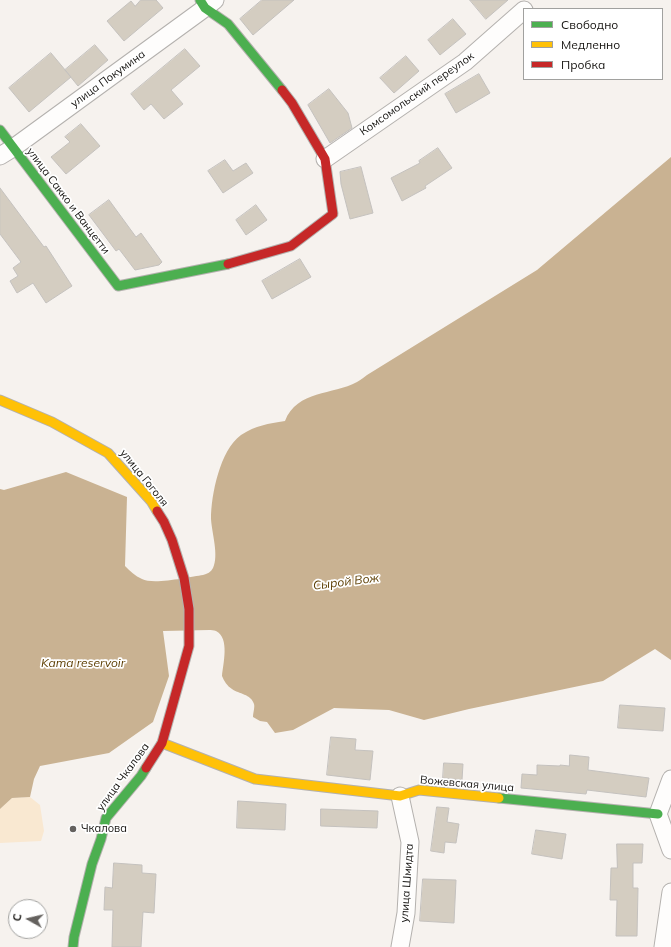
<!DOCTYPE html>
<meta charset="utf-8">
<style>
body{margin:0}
#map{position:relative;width:671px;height:947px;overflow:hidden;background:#f6f2ee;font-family:Mulish,sans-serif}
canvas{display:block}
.legend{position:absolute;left:523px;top:8px;width:140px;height:72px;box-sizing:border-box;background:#fff;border:1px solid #a1a19f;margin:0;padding:5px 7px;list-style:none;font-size:12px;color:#151310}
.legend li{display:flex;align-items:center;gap:8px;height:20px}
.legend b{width:20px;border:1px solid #a1a19f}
.north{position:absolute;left:8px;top:899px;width:40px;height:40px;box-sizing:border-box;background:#fff;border:1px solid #a1a19f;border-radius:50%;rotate:278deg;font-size:11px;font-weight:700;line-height:16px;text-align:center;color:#151310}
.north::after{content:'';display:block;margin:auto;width:14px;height:18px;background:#64615e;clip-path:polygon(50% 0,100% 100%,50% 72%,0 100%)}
</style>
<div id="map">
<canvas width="671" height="947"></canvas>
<ul class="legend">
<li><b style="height:5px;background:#4caf50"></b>Свободно</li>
<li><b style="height:5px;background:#ffc107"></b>Медленно</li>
<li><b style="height:5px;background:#c62828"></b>Пробка</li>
</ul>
<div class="north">С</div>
</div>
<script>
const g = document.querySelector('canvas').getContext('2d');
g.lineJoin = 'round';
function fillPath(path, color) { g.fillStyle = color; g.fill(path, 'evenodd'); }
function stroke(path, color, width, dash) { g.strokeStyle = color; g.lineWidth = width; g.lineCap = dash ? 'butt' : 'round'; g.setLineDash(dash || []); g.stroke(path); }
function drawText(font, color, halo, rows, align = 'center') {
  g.font = font + ' Mulish,sans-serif'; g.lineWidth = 3.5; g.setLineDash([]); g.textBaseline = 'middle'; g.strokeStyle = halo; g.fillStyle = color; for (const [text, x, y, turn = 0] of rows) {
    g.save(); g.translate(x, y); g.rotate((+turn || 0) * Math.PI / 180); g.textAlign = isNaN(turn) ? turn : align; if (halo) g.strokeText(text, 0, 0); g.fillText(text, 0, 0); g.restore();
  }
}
fillPath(new Path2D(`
 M30,797L40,805L44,831L41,841L0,843V809L12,798Z`), '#f9e8d1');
fillPath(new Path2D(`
 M671,157V660L655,649L603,681L469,709L424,720L389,710L334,708L293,730L275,733L267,722L260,721L253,717C253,713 255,707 254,704C251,694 239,694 232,689C227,686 224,681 222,676C223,664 230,638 216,631C214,630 211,630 209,630L163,631L169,676L153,722L109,753L40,766L34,779L30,797L12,798L0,809V489L4,490L66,472L127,497L125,566C130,571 135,576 142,579C153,585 190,577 203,575C207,574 211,572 213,568C219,555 212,534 211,519C211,495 220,450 241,435C256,425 268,424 285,421C297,390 333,395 357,382C361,380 364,377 367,375L537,270Z`), '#c9b292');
const building = new Path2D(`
 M141,0H156L163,8L124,41L107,21L131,1L135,6Z
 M262,0H294L253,35L240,19Z
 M470,0H508L486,19Z
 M453,19L466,34L440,55L428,40Z
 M95,45L108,60L78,86L65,70Z
 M185,49L200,66L171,90L183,104L164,119L151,104L144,110L131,94Z
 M51,53L71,77L29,112L9,88Z
 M406,56L419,71L394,93L380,78Z
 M479,74L490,93L456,113L445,94Z
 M329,89L348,113L352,128L330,143L308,105Z
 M81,124L100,146L66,174L51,157L70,142L65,137Z
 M438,148L452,168L425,186L426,188L402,201L391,178L420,163L419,161Z
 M225,160L233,171L246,163L253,173L223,193L208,171Z
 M361,167L373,213L350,219L341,184L340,172Z
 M0,188L44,247L46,246L72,286L46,303L33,283L17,293L10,281L18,276L13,268L21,262L0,234Z
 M109,200L136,237L141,233L162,262L159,265L135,270L119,249L116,251L89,215Z
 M256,205L267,220L246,235L236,220Z
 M300,259L311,277L272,299L262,281Z
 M620,705L665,708L663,731L618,728Z
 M331,737L356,739L355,750L373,751L370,780L327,775Z
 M570,755L589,757L588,770L649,778L646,797L587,790L586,794L521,788L522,774L537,775V765L560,766V765L569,766Z
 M444,763L463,764L462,780L443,778Z
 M238,801L286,804L285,830L237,828Z
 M437,807L449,808L447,822L459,824L456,843L445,842L444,853L431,851Z
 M321,809L378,811L377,828L321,826Z
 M536,830L566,834L562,859L532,854Z
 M617,844H643L642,863H633V888H638L637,936H616L617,900H610L611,868H617Z
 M114,863L142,865V873L156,874L154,913L143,912L141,947H112L113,910H104L105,887L112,888Z
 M423,879L456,880L454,923L420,921Z`);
fillPath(building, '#d4cdc1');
stroke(building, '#c4c1be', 1);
const street = new Path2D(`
 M0,156L13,148L205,8L215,0
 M325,159L465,62L524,10
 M671,779L658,814L671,850
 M400,947L406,913L410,842L400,796
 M663,947L671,892`);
const fast = new Path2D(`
 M200,0L205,8L228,24L282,90
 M0,130L118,286L228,264
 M499,798L658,814
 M73,947L74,937L92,864L101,839L106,818L141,776L146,768`);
const slow = new Path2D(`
 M0,400L52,422L108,453L151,501L157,511
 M162,743L255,779L400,796L419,790L499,798`);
const jam = new Path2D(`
 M228,264L291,246L333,214L325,159L292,103L282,90
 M146,768L162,743L189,646V609L184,578L172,540L164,522L157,511`);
stroke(street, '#b4b1ae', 19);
stroke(fast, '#b4b1ae', 11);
stroke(slow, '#b4b1ae', 11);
stroke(jam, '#b4b1ae', 11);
stroke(street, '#fefdfc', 17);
stroke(fast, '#4caf50', 9);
stroke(slow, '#ffc107', 9);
stroke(jam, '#c62828', 9);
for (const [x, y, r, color] of [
 [73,829,4,"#64615e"]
]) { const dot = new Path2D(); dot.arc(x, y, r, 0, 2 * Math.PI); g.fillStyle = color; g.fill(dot); stroke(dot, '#fff', 1.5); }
drawText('11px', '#151310', '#fff', [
 ["улица Покумина",108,79,-36],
 ["Комсомольский переулок",417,94,-35],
 ["улица Сакко и Ванцетти",68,201,53],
 ["улица Гоголя",144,478,51],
 ["улица Чкалова",123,777,-54],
 ["Вожевская улица",467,784,5],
 ["улица Шмидта",407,883,-86]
]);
drawText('11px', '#151310', '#fff', [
 ["Чкалова",81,829]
], 'left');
drawText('italic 12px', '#5c3d00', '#fff', [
 ["Сырой Вож",346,582,-7],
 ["Kama reservoir",83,663]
]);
</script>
